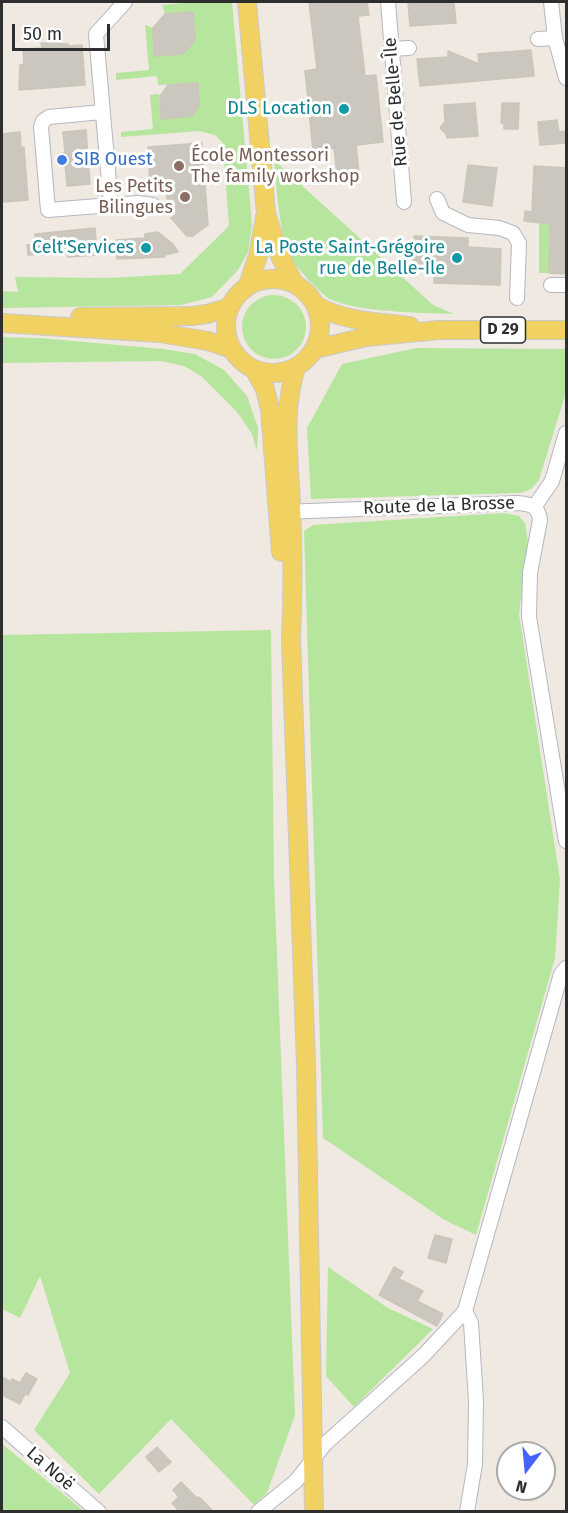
<!DOCTYPE html>
<meta charset="utf-8">
<style>
body{margin:0}
#map{position:relative;width:568px;height:1513px;overflow:hidden;background:#efe9e1;font-family:"Fira Sans",sans-serif}
canvas{display:block}
.frame{position:absolute;inset:0;border:3px solid #2e2e2e;pointer-events:none}
.north{position:absolute;left:496px;top:1441px;width:60px;height:60px;box-sizing:border-box;background:#fff;border:2px solid #ababab;border-radius:50%;rotate:196deg;font-size:16px;font-weight:700;line-height:24px;text-align:center;color:#2e2e2e}
.north::after{content:'';display:block;margin:auto;width:21px;height:27px;background:#4264fb;clip-path:polygon(50% 0,100% 100%,50% 72%,0 100%)}
.scale{position:absolute;left:12px;top:24px;width:98px;height:27px;box-sizing:border-box;border:3px solid #2e2e2e;border-top:0;padding-left:8px;font-size:18px;line-height:21px;white-space:nowrap;color:#2e2e2e;-webkit-text-stroke:4px #fff;paint-order:stroke}
</style>
<div id="map">
<canvas width="568" height="1513"></canvas>
<div class="frame"></div>
<div class="north">N</div>
<div class="scale">50 m</div>
</div>
<script>
const g = document.querySelector('canvas').getContext('2d');
g.lineJoin = 'round';
function fillPath(path, color) { g.fillStyle = color; g.fill(path, 'evenodd'); }
function stroke(path, color, width, dash) { g.strokeStyle = color; g.lineWidth = width; g.lineCap = dash ? 'butt' : 'round'; g.setLineDash(dash || []); g.stroke(path); }
function drawText(font, color, halo, rows, align = 'center') {
  g.font = font + ' "Fira Sans",sans-serif'; g.lineWidth = 6; g.setLineDash([]); g.textBaseline = 'middle'; g.strokeStyle = halo; g.fillStyle = color; for (const [text, x, y, turn = 0] of rows) {
    g.save(); g.translate(x, y); g.rotate((+turn || 0) * Math.PI / 180); g.textAlign = isNaN(turn) ? turn : align; if (halo) g.strokeText(text, 0, 0); g.fillText(text, 0, 0); g.restore();
  }
}
fillPath(new Path2D(`
 M194,2H232L252,225L248,252L238,270L212,297L181,305L2,308V291L18,292L15,277L108,278L180,274L229,226L223,143L215,135L199,131L121,137V132L153,129L150,95L159,94L161,119L192,116L199,106L198,83L158,85L157,76L116,80V73L149,70L145,25L153,28L155,56L182,54L195,40L193,12L165,14L162,5Z
 M274,160L433,305L454,314C423,313 356,312 330,299C321,295 294,265 290,256C278,226 277,191 274,160Z
 M539,223L566,224L550,234L549,273H539Z
 M242 327a32 32 0 1 1 64 0a32 32 0 1 1-64 0Z
 M2,337L39,338L163,349L195,354L224,370L247,396L258,428L257,451L252,434L237,412L201,376L184,366L161,361L2,363Z
 M416,348L566,349V392L539,480L531,489L521,493L311,499L307,428L342,364Z
 M504,513L519,516L525,523L528,542L519,614L560,880L555,958L476,1235L443,1219L323,1138L304,531L313,525Z
 M271,630L274,879L295,1415L267,1493L254,1505L171,1419L99,1494L34,1430L70,1373L40,1276L20,1318L2,1309V635Z
 M328,1267L388,1308L433,1329L354,1407L326,1376Z
 M2,1444L84,1511H2Z`), '#b6e59e');
const building = new Path2D(`
 M309,2H367L369,15L358,16L365,76L376,75L383,142L356,145L359,174L337,175L334,148L313,150L305,71L317,69Z
 M408,2H454L456,23L410,26Z
 M193,12L195,40L183,54L154,56L153,28L165,14Z
 M41,43L68,44V46L82,45L85,85L19,90L20,65L24,64L23,49L42,48Z
 M531,50L534,76L420,86L417,59L448,57V51L479,64L478,54Z
 M198,83L199,106L192,116L161,119L160,96L168,85Z
 M475,103L478,136L447,138L446,134L440,128L445,122L444,105Z
 M502,103H519L518,129H504V123H501Z
 M557,120L559,132L564,131L566,143L540,145L538,122Z
 M86,130L90,184L67,186L65,164H60L59,154L65,153L63,132Z
 M20,132L21,148L24,147L28,200L2,202V134Z
 M202,143L208,225L193,236H187L171,218L176,214L175,199H167V188L150,189L148,147Z
 M468,165L497,168L492,206L463,202Z
 M534,166L567,168V274L549,273L550,224L524,221L525,211L532,212Z
 M95,228L97,255L68,257L67,254L28,255L27,245L36,244L35,234Z
 M158,232L173,244L178,252L165,255V257L117,259L116,240L145,238V234Z
 M414,236L468,238V247L501,249L500,285L434,283V268L413,267Z
 M435,1235L452,1239L446,1263L428,1258Z
 M394,1267L403,1272L399,1279L423,1291L417,1301L443,1314L437,1326L379,1295Z
 M26,1373L37,1379L28,1395L25,1394L20,1404L2,1395V1377L11,1382L12,1379L20,1383Z
 M157,1447L171,1462L159,1472L146,1457Z
 M181,1482L197,1498L199,1497L214,1512H180L172,1503L179,1497L173,1490Z`);
fillPath(building, '#cbc7bf');
stroke(building, '#cbc5ba', 1.5);
const minor = new Path2D(`
 M125,2L96,34L111,205L138,203L153,205
 M388,2L404,202
 M551,2L555,38L566,78
 M538,39L555,38
 M392,49L409,48
 M102,112L49,117L43,121L41,127L48,210L111,205
 M437,199L443,213L468,225L499,228L513,233L519,243L517,298
 M551,285H566
 M535,506L552,481L566,433
 M283,512L518,503C531,504 538,506 540,520L530,573L529,617L566,841
 M465,1311L471,1323L476,1401L475,1464L467,1512
 M2,1427L99,1512
 M258,1512L296,1481L325,1444L423,1356L465,1311L561,974L566,968`);
const major = new Path2D(`
 M247,2L266,213L280,256L294,283
 M226 326a47 47 0 1 1 94 0a47 47 0 1 1-94 0Z
 M248,285L258,256L265,217
 M317,306C346,322 378,322 410,326
 M80,317L192,316L207,314L230,307
 M2,323L160,333L208,341L232,349
 M315,349L366,337L439,330H566
 M296,367C282,412 289,459 291,505C293,550 293,594 291,639L306,1064L314,1512
 M254,369L265,389L270,409L281,552`);
stroke(minor, '#b4b7c1', 16);
stroke(major, '#c9c9c9', 20);
stroke(minor, '#fff', 14);
stroke(major, '#f2d163', 18);
for (const [x, y, r, color] of [
 [344,109,6,"#0f9aa8"],
 [62,160,6,"#3f7fe0"],
 [179,166,6,"#8d6e63"],
 [185,197,6,"#8d6e63"],
 [146,248,6,"#0f9aa8"],
 [457,258,6,"#0f9aa8"]
]) { const dot = new Path2D(); dot.arc(x, y, r, 0, 2 * Math.PI); g.fillStyle = color; g.fill(dot); stroke(dot, '#fff', 2); }
for (const [x, y, w] of [
 [503,330,45]
]) { const box = new Path2D(); box.roundRect(x - w / 2, y - 13, w, 26, 4.5); g.fillStyle = '#fff'; g.fill(box); stroke(box, '#2e2e2e', 1.5); }
drawText('bold 16px', '#2e2e2e', null, [
 ["D 29",503,330]
]);
drawText('18px', '#2e2e2e', '#fff', [
 ["Rue de Belle-Île",396,102,-95],
 ["Route de la Brosse",439,506,-2],
 ["La Noë",50,1469,41]
]);
drawText('18px', '#0d838f', '#fff', [
 ["DLS Location",332,109],
 ["Celt'Services",134,248],
 ["La Poste Saint-Grégoire",445,248],
 ["rue de Belle-Île",445,269]
], 'right');
drawText('18px', '#785e54', '#fff', [
 ["École Montessori",191,156],
 ["The family workshop",191,177],
 ["Les Petits",173,187,"right"],
 ["Bilingues",173,208,"right"]
], 'left');
drawText('18px', '#366cbe', '#fff', [
 ["SIB Ouest",74,160]
], 'left');
</script>
